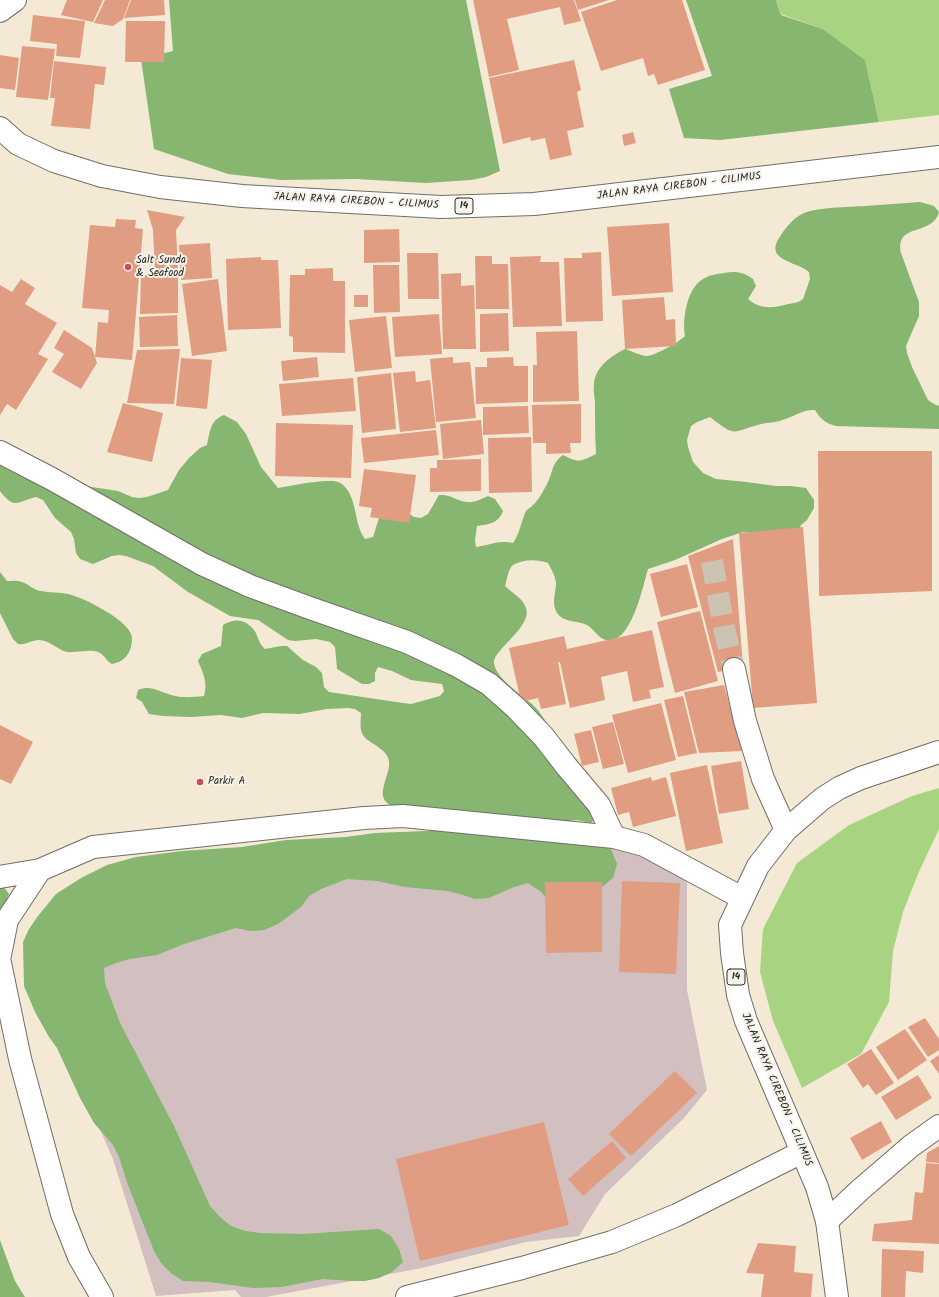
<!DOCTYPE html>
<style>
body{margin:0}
canvas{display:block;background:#f4e9d5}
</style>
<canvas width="939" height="1297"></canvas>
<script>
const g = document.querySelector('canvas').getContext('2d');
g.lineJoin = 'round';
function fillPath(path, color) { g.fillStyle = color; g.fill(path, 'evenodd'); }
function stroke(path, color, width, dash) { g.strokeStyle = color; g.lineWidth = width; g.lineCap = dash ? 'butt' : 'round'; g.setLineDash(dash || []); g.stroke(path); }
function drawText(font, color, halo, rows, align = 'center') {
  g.font = font + ' Kalam,sans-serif'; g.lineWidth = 4; g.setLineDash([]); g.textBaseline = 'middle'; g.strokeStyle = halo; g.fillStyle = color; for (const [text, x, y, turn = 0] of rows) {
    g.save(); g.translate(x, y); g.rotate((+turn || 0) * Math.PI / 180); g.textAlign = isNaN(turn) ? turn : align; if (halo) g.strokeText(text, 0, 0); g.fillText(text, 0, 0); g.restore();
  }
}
fillPath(new Path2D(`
 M500,843L620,849L645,854L687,882V990L707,1090L684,1118L605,1194L579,1236L526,1242L422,1268L266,1297H241L235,1290L156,1296L113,1159L32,974L59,907Z`), '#d2bfbf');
fillPath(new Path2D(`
 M776,0H939V115L879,122L865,60L823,29L781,14Z
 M939,788V829L918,874L903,912L893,951L889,1002L861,1054L802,1088L773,1021L760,972L763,929L797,863L849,825L912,796Z`), '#a8d481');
fillPath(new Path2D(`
 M169,0H466L500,171L486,177L471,180L426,183L356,179L281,180L228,174L154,149L141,59L173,51Z
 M686,0H776L781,15L823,29L865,60L879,122L720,140L684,138L669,89L712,76Z
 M920,202L934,206L939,212C932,237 895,222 901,253L919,302V316L906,346L907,353L912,367L928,400L934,404L939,406V429L836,426C827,424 820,419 815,410C802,409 794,417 782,420C776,423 768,422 761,424C731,432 737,438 710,417L697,422L691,426L687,440L688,447L693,462L703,473L716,479L746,482L776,486H791L806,488L814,500V508L807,520L801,525L796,538L743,532L722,539L675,560L648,569C643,586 631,646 606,640C598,638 594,629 587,625C577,620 564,623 557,613C551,604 556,592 556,583C555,575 551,569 548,563C537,559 523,559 513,565C508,569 507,580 505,586C512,593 523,598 526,608C533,626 492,651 494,663C496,679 521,694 532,704C539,710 544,719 549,726C559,739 570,751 580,764L584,770L596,818L591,823L577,820L549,823L394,807C371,798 391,777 389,761C387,748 369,744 363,735C359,729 361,720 361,713L355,709L348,708L327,709L299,714L263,713L242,718L221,715L191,717L163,716L149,714L142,702L136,698L138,690C152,684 161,693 175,696C184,698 194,697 204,696C208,682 203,673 198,661L202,654L221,646L223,625C235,618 245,619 254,630C259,637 258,643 265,649L281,646H287L303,660L316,667L322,673L324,687L329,692L403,703L411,704L440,696L444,691L442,684L411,680L392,671L378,667L375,673V681L369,684H362L337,669L335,647L330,642L316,639L295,641L288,640L258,620L230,616L188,592L153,566L126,556L119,555L112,556L93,564L80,559L76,553L74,539L71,532L55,518L43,500L36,497C16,502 15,510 0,491V454L59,482L118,491L132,497L139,498L147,497L168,490L179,470L189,458L200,448L207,445C210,432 210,420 224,415L237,422L246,434L261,467L278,488C290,486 332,477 340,483C348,487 352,498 354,506C357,518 358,530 365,539L373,537L380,515L408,513L414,517L421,518L428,514L439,495C452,494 456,501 467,502C474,503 482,499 488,496L495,499L503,511C498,524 489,524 477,526L475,540L476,547C491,545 497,540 513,543C520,533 521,522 526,511C528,508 531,508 533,505C539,500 543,491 547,484C554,471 550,465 563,455C579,463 580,462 596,454C595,437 595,421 595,404C595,398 593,392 594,385C594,368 611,356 625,349C631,351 639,355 646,356C655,356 679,342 685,336C682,319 687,288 703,279C709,275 717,274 724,273C736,271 743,272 753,279L756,286L748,299C760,310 774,308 788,304C794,303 798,303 803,299L810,279L809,272C801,265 783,262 777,254C773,247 777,241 781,235C786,227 794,218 802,214C815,207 850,207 865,206C884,205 902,203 920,202Z
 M0,572L7,581C11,581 17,580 22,582C29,584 33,590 41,591C50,593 59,592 68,594C83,597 123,618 130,632C133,637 132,642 131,647C128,657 122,662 112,664C106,661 105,655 98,652C89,649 77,653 67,652C58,650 49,640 39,640C31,640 27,645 18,644L13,639L0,613Z
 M450,830L596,845L611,849L617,864L613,878L602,887L549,900L540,891L528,883L514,887L489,898L475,899L460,894L447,891L405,887L377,881L347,879L321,889L309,896L301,907L278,924L264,930L250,931L236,928L184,944L157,955L130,959L116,963L104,968L105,983L120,1023L174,1126L210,1206L220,1217L231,1226L245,1231L260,1233L303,1234L379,1229L391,1236L399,1249L403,1262L392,1272L379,1278L365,1281H351L323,1279L281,1287L253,1288L210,1282L183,1281L171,1273L161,1263L154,1251L128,1185L119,1157L113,1145L94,1123L80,1098L57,1048L49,1037L35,1012L24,986L23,942L29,929L38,916L56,894L81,878L107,865L136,857L182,851L242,847L286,840L346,837L375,833Z
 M0,886H3L9,894L0,915Z
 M0,1240L15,1281L25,1297H0Z`), '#86b66f');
fillPath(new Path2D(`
 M67,0H103L93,22L61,15Z
 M105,0H130L123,19L113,26L94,23Z
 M131,0H164L165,15L124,18Z
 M473,0H574L581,21L564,25L560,7L507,19L519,70L489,77Z
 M575,0H609L578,10Z
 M617,0H682L705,70L658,85L654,74L648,76L643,58L601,71L581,12Z
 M33,15L85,21L80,58L56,56L57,44L30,41Z
 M126,21H165L164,62H125Z
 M22,46L55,49L48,100L16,97Z
 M0,55L19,58L15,90L0,88Z
 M574,60L581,90L577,92L584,127L567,131L572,155L550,160L545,138L531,141L530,137L503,144L489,78Z
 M54,61L106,67L104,85L95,84L90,129L51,126L55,98H50Z
 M633,132L636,143L624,146L622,135Z
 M147,210L185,217L176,230L178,271L155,272L153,230Z
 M116,219L136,220L135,228L143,229L132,360L95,357L98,322L108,323L109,310L82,308L90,225L115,227Z
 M669,223L673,292L612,296L607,227Z
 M399,229L400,262L364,263V230Z
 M210,243L212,278L181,280L179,245Z
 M601,252L603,321L566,322L564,258H582V253Z
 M407,253H438L439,299H408Z
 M475,256H492V264H508L509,309H476Z
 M541,256L540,262H559L562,326L513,327L510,257Z
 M261,257V260H278L281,328L228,330L226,259Z
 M373,265H399L400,312L374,313Z
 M333,268V281H345V353L293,352V337L289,336L290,275H305V269Z
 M461,273V286L474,285L476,349H443L441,274Z
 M141,275H178V313L140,314Z
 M21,279L35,288L25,304L57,323L38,354L48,359L16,410L7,404L0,415V285L12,292Z
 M218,279L227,351L192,356L182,284Z
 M354,295H368V307H354Z
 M664,297L666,320L675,319L676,346L625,349L622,300Z
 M508,313L509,351L480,352V314Z
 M439,314L442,354L395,357L392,317Z
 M177,315L178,346L140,347L139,317Z
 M386,316L392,368L355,372L349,320Z
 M64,330L92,348L97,363L81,389L52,372L64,354L54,348Z
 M577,331L579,401L533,402V365H537L536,332Z
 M180,349L174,404L127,403L137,350Z
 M317,357L319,377L283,381L281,361Z
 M453,357V363L470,362L476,418L436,422L430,359Z
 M513,357L514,366H528V402L476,404L475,367H487V358Z
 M181,358L212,360L207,409L176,406Z
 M415,371L416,382L430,380L436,428L400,432L393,373Z
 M391,373L396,429L362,433L357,377Z
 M353,378L356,411L282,416L279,384Z
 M123,403L163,413L152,462L107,452Z
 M581,404V443H570L571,453L546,454V443H533L532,405Z
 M528,406L529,433L483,435V407Z
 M481,420L484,454L443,459L440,424Z
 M276,423L353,425L351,478L275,476Z
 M436,430L439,455L364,463L361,438Z
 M531,437L532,492L489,493L488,438Z
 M818,451H932V591L819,596Z
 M481,459V491L430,492V468H437V460Z
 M364,469L416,475L409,523L370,517L372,508L359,506Z
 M803,527L817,703L753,708L739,533Z
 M733,539L743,667L718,672L688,556Z
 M687,564L698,607L661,617L650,574Z
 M700,611L718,681L675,693L657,622Z
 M652,630L664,687L649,690L651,698L633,702L627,671L601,677L605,700L570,708L560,662H558L566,704L541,709L538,698L521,702L509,648L564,636L567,649Z
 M724,685L742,751L699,753L684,692Z
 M683,696L697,753L678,757L664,700Z
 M661,703L676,760L628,773L612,715Z
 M613,722L624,764L603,769L592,727Z
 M0,725L33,742L11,784L0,779Z
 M591,730L599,762L582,766L574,734Z
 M741,761L749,809L719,814L711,766Z
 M707,765L723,843L686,851L670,773Z
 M651,777L652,781L666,777L676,816L633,827L629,812L618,815L611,788Z
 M622,881L680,883L676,974L619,972Z
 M545,882H602V952L546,953Z
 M925,1018L939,1039V1050L928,1057L908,1027Z
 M905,1029L927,1060L898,1080L876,1047Z
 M871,1049L894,1083L876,1095L868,1084L863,1088L847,1064Z
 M939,1055V1074L930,1061Z
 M675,1071L697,1093L631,1156L609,1134Z
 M918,1075L932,1098L896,1120L881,1097Z
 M881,1121L892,1142L862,1160L850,1138Z
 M544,1122L569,1225L420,1261L396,1159Z
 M612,1141L626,1158L583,1196L568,1179Z
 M939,1146V1163L926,1162L927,1153Z
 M926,1163L939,1164V1194L925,1193L939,1194V1244L872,1241L874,1224L912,1220L915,1192L923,1193Z
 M758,1243L796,1246L794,1272L813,1274L811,1297H761L764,1274L746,1273Z
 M882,1249L924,1251L923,1273L906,1271L905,1297H881Z`), '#e09d82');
stroke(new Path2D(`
 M712,561L724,628L734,669`), '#ccc3b3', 22, [22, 11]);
const minor = new Path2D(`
 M0,11L15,0
 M0,452L52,479L202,564L250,586L307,607L407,642L456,665L489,684L516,708L543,736L567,767L599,805L614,837
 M734,669L745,721L763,779L786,830
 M0,877L40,870
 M0,955L7,920L40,870L93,847L364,818L403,816L614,837L644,845L742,898
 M0,963L20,1059L62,1214L79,1257L102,1297
 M827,1221L860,1190L911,1146L939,1126
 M407,1297L522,1268L612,1242L677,1215L802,1152`);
const highway = new Path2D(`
 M0,128L18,144L54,161L102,176L160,187L242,196L441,207L534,204L939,157
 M837,1297L827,1221L817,1187L746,1021L738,995L732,953L730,925L758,866L786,830L822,799L839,788L861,778L939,752`);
stroke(minor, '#716e66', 24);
stroke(highway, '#716e66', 24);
stroke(minor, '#fff', 22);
stroke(highway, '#fff', 22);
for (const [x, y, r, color] of [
 [128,267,4,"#d1495b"],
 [200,782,4,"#d1495b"]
]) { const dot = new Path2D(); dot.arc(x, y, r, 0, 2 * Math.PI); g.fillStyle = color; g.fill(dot); stroke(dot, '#f7f3e8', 1.5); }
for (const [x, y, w] of [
 [464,206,18],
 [736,977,18]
]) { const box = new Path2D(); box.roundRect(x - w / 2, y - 8, w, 16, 3); g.fillStyle = '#f7f3e8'; g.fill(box); stroke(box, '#2b2b2b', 1); }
drawText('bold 10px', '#2b2b2b', null, [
 ["14",464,206],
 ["14",736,977]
]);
drawText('11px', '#2b2b2b', '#f7f3e8', [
 ["JALAN RAYA CIREBON - CILIMUS",679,187,-7],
 ["JALAN RAYA CIREBON - CILIMUS",356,202,3],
 ["JALAN RAYA CIREBON - CILIMUS",776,1090,67]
]);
drawText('11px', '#2b2b2b', '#f7f3e8', [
 ["Salt Sunda",136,261],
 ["& Seafood",136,274],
 ["Parkir A",208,782]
], 'left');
</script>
